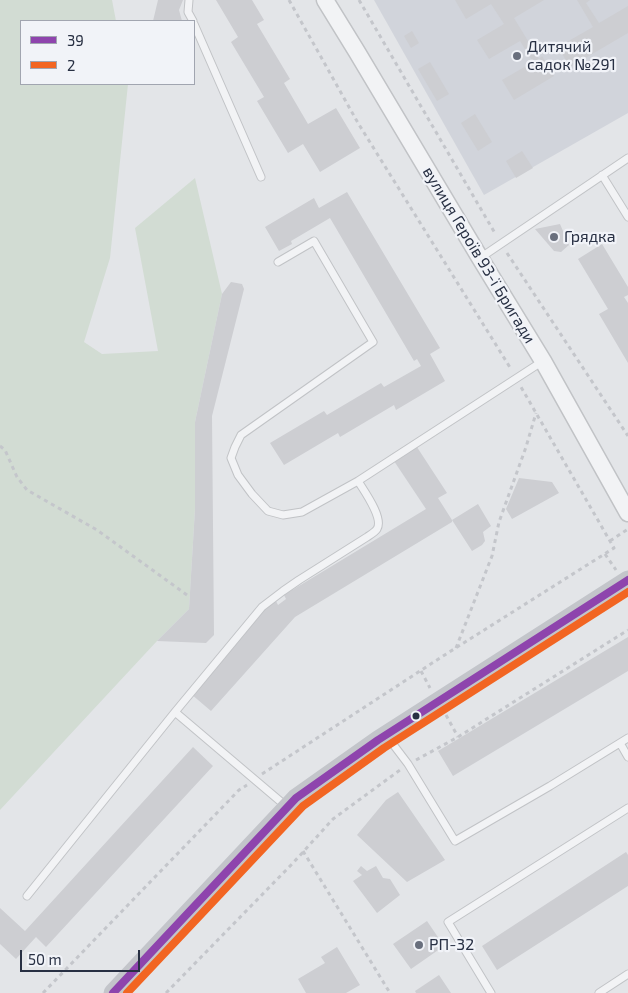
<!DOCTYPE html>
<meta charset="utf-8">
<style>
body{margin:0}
#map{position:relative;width:628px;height:993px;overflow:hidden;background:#e3e5e8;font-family:"Exo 2",sans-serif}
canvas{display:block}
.legend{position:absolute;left:20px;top:20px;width:175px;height:65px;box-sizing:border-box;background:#f1f3f8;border:1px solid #a1a5b0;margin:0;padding:6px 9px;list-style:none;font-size:15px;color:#283043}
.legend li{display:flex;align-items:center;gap:10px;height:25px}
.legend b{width:25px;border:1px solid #a1a5b0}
.scale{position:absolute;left:20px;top:950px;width:120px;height:22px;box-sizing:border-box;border:2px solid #283043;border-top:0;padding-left:6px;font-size:15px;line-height:18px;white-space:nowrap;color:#283043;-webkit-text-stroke:4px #f1f3f8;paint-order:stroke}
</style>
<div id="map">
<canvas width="628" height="993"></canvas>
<ul class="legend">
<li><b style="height:6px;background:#8e44ad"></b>39</li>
<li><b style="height:6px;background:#f26522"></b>2</li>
</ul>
<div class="scale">50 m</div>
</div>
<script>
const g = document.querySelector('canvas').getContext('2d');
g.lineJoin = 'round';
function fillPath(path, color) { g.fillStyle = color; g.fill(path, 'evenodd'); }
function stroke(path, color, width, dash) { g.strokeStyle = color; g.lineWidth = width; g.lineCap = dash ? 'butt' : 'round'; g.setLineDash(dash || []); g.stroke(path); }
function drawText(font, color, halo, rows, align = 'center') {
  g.font = font + ' "Exo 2",sans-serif'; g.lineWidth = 4.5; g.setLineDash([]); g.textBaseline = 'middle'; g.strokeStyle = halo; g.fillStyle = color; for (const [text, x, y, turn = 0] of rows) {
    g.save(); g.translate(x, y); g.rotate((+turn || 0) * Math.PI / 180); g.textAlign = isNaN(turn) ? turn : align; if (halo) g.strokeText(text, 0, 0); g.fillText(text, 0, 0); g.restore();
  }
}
fillPath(new Path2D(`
 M374,0H628V113L484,195Z`), '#d1d4db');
fillPath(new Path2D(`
 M0,0H112L116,21H21V84H128L110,258L84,342L102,354L158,351L135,228L195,178L222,294L195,422V509L189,609L157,641L0,810Z`), '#d2dcd3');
fillPath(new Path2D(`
 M158,0H183L179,10L182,21H153Z
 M216,0H252L264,20L257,24L290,79L284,83L308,124L336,108L360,148L320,172L303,144L288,153L257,101L264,97L231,42L238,37Z
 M455,0H544L514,18L539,59L542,56L554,76L514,100L502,80L533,62L520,41L489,59L477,40L504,24L491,4L466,19Z
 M577,0H590L586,3L599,23L628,6V33L570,67L558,47L593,27Z
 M412,31L419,43L411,48L404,36Z
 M430,62L449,94L437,101L418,69Z
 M475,114L492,142L478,151L461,123Z
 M522,151L533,168L516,178L506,161Z
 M347,192L440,348L430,354L445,381L396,410L394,405L340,437L338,433L284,465L270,443L324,411L327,415L381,383L384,387L421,366L417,359L414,361L330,218L291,241L292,244L279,251L265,227L314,198L319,208Z
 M560,224L569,245L561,252L554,251L535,229Z
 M602,244L628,287V295L624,297L628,303V363L599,314L608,309L578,259Z
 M231,282L242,284L244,289L212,416L214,635L206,643L157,641L189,609L195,509V422L222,294Z
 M413,441L447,493L438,498L452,520V522L295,617L211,711L191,694L262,607L276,601L278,605L286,599L284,595L426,509L390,455Z
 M519,478L552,482L559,493L512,519L506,509Z
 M478,504L491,526L483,532L485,541L482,545L472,551L452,520Z
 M628,637V671L453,776L438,751Z
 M193,747L213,766L46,947L36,937L16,959L0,944V908L25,931Z
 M398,792L445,860L407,882L357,835L386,800Z
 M626,852L628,855V886L497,970L482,946Z
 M361,866L367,871L376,866L383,878L390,879L400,895L377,913L353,881L362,875L357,871Z
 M427,921L444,946L411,969L393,944Z
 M337,947L360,985L346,993H306L298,979L325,963L321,957Z
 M439,975L451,993H416L415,991Z`), '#cdced2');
const service = new Path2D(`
 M189,0L188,12L193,21
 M194,24L261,177
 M602,175L628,217
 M480,258L628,158
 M278,262L314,241L373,342L241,435L235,447L231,458L238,475L252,494L268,511L283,515L302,512L358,481L543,361
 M175,712L287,807
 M386,735L408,764L455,841L550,786L628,738
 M620,743L628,757
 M27,896L175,712L262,607L283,591L299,580L367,537C370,535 375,532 377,529C384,518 364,491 358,481
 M491,993L448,922L628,808
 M599,993L628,974`);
const tertiary = new Path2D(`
 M325,0L357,52L480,258L543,361L628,513`);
stroke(service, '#c1c3c6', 9);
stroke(tertiary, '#c1c3c6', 19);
stroke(new Path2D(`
 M289,0L358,123L511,369
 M359,0L496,235
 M507,253L628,436
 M0,446L5,450L17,477L27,490L97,530L187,595
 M610,541L628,529
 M605,554L616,570
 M456,648L492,556L499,522L526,447L536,413
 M421,671L430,688
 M446,715L458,737
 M416,760L458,737L628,630
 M262,774L443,656L614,548L521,387
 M303,851L390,993
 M43,993L239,790L247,785
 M166,993L293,863L333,819L400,770`), '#c4c6cb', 3, [4, 4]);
stroke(service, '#f2f3f5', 7);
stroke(tertiary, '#f2f3f5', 16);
stroke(new Path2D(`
 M113,993L296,798L378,740L628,580`), '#c3c5ca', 19);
stroke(new Path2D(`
 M113,993L296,798L378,740L628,580`), '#8e44ad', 8);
stroke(new Path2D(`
 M127,993L303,806L384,748L628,592`), '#f26522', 8);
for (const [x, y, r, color] of [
 [517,56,5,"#696f7d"],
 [554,237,5,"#696f7d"],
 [416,716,4.5,"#283043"],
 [419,945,5,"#696f7d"]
]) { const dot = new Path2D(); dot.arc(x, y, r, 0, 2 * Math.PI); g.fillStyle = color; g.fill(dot); stroke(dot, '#f1f3f8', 2); }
drawText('16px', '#283043', '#f1f3f8', [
 ["Дитячий",527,47],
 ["садок №291",527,65],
 ["Грядка",564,237],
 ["РП-32",429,945]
], 'left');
drawText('16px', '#283043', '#f1f3f8', [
 ["вулиця Героїв 93-ї Бригади",479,255,59]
]);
</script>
